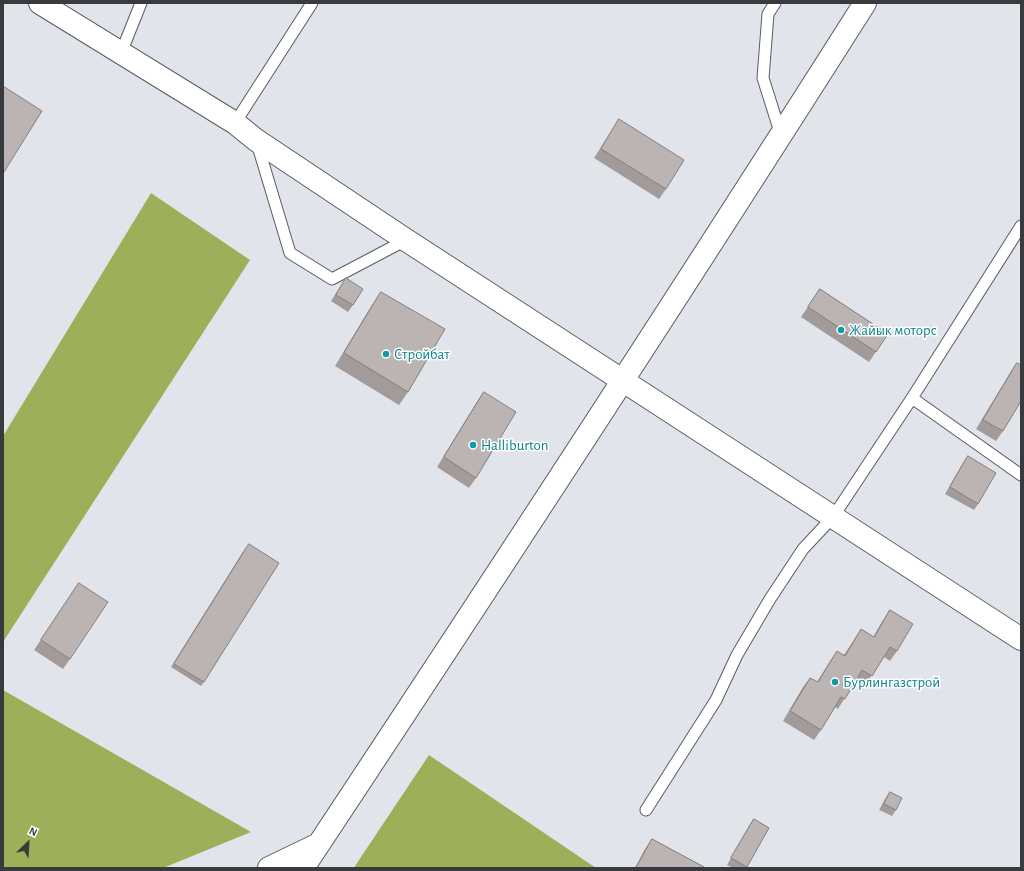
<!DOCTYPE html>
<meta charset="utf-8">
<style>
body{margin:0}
#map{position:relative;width:1024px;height:871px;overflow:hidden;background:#e1e5eb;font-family:"Alegreya Sans",sans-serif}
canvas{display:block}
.frame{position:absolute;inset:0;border:4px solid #393a3d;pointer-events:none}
.north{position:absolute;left:8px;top:823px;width:40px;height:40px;-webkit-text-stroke:3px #fff;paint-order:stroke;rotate:25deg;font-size:11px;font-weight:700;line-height:16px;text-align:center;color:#393a3d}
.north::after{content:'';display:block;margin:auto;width:14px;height:18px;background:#393a3d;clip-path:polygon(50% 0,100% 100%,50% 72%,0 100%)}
</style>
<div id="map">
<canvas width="1024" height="871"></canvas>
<div class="frame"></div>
<div class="north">N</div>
</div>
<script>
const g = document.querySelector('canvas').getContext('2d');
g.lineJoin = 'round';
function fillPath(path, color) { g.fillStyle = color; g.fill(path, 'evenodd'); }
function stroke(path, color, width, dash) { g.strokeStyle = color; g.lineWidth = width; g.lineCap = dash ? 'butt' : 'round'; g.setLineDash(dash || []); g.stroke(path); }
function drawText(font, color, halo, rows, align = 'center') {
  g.font = font + ' "Alegreya Sans",sans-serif'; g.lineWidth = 3; g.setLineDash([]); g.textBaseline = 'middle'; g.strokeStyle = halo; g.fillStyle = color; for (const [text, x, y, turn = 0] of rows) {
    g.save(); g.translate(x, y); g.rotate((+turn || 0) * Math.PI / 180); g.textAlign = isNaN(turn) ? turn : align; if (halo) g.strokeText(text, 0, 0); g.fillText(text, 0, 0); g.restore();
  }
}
fillPath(new Path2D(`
 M151,193L250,260L3,642V436Z
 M3,690L251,832L163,868H3Z
 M429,755L596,868H356L355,866Z`), '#9eaf5a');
const lane = new Path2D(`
 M775,3L768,14L763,78L781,135
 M121,53L141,3
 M235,123L312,3
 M257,143L290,253L332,279L406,240
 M912,398L1021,475
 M646,810L716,700L737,655L770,599L803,549L833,517L912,398L1021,226`);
const street = new Path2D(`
 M40,3L235,123L256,140L406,240L1021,639`);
const secondary = new Path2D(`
 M269,868L319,844
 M303,868C493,581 681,293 865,3`);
stroke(lane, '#585b61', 13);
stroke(street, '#585b61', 24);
stroke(secondary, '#585b61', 24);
stroke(lane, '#fff', 11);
stroke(street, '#fff', 22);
stroke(secondary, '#fff', 22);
fillPath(new Path2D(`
 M619,119L666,189L659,199L594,158Z
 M346,278L353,305L348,312L331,301Z
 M820,289L888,334L869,362L801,317Z
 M381,292L408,392L399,405L335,366L372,305Z
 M1017,363L1003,431L996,441L976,429L1010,373Z
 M484,392L476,478L469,488L437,467L477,402Z
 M968,456L978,504L974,510L945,494L963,463Z
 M246,547L204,682L201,686L171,667Z
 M79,583L70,659L63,669L34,650Z
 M890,610L897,651L890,661L884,657L865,685L856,680L838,709L835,707L821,730L814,740L783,721L803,687L810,678L817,682L830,661L837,651L844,655L861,629L873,637L883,620Z
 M890,792L896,810L892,816L879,810L885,799Z
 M754,819L769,828L746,868H733L727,865L749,826Z
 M652,839L706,868H635L645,849Z`), '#a29b9a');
const building = new Path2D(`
 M3,86L42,111L4,172L3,171Z
 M619,119L684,160L666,189L601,149Z
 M346,278L363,289L353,305L336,295Z
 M820,289L888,334L876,352L808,307Z
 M381,292L445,329L408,392L344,353Z
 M1017,363L1021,365V401L1003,431L983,420Z
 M484,392L516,412L476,478L444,457Z
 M968,456L996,473L978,504L950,487Z
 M249,544L279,563L204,682L174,664Z
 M79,583L108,602L70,659L41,640Z
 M890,610L913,624L897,651L890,647L872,676L862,670L845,699L841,697L821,730L790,711L810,678L818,682L837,651L845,656L861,629L874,637Z
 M890,792L902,798L896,810L884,804Z
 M754,819L769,828L747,867L731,858Z
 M652,839L706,868H636Z`);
fillPath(building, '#bcb4b3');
stroke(building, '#847e7d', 1);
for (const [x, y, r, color] of [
 [841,330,4,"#0f9aa8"],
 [386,354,4,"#0f9aa8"],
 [473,445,4,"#0f9aa8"],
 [835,682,4,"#0f9aa8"]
]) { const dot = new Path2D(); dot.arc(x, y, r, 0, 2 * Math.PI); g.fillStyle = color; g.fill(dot); stroke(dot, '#fff', 1.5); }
drawText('15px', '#0d838f', '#fff', [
 ["Жайык моторс",849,330],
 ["Стройбат",394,354],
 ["Halliburton",481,445],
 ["Бурлингазстрой",843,682]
], 'left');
</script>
